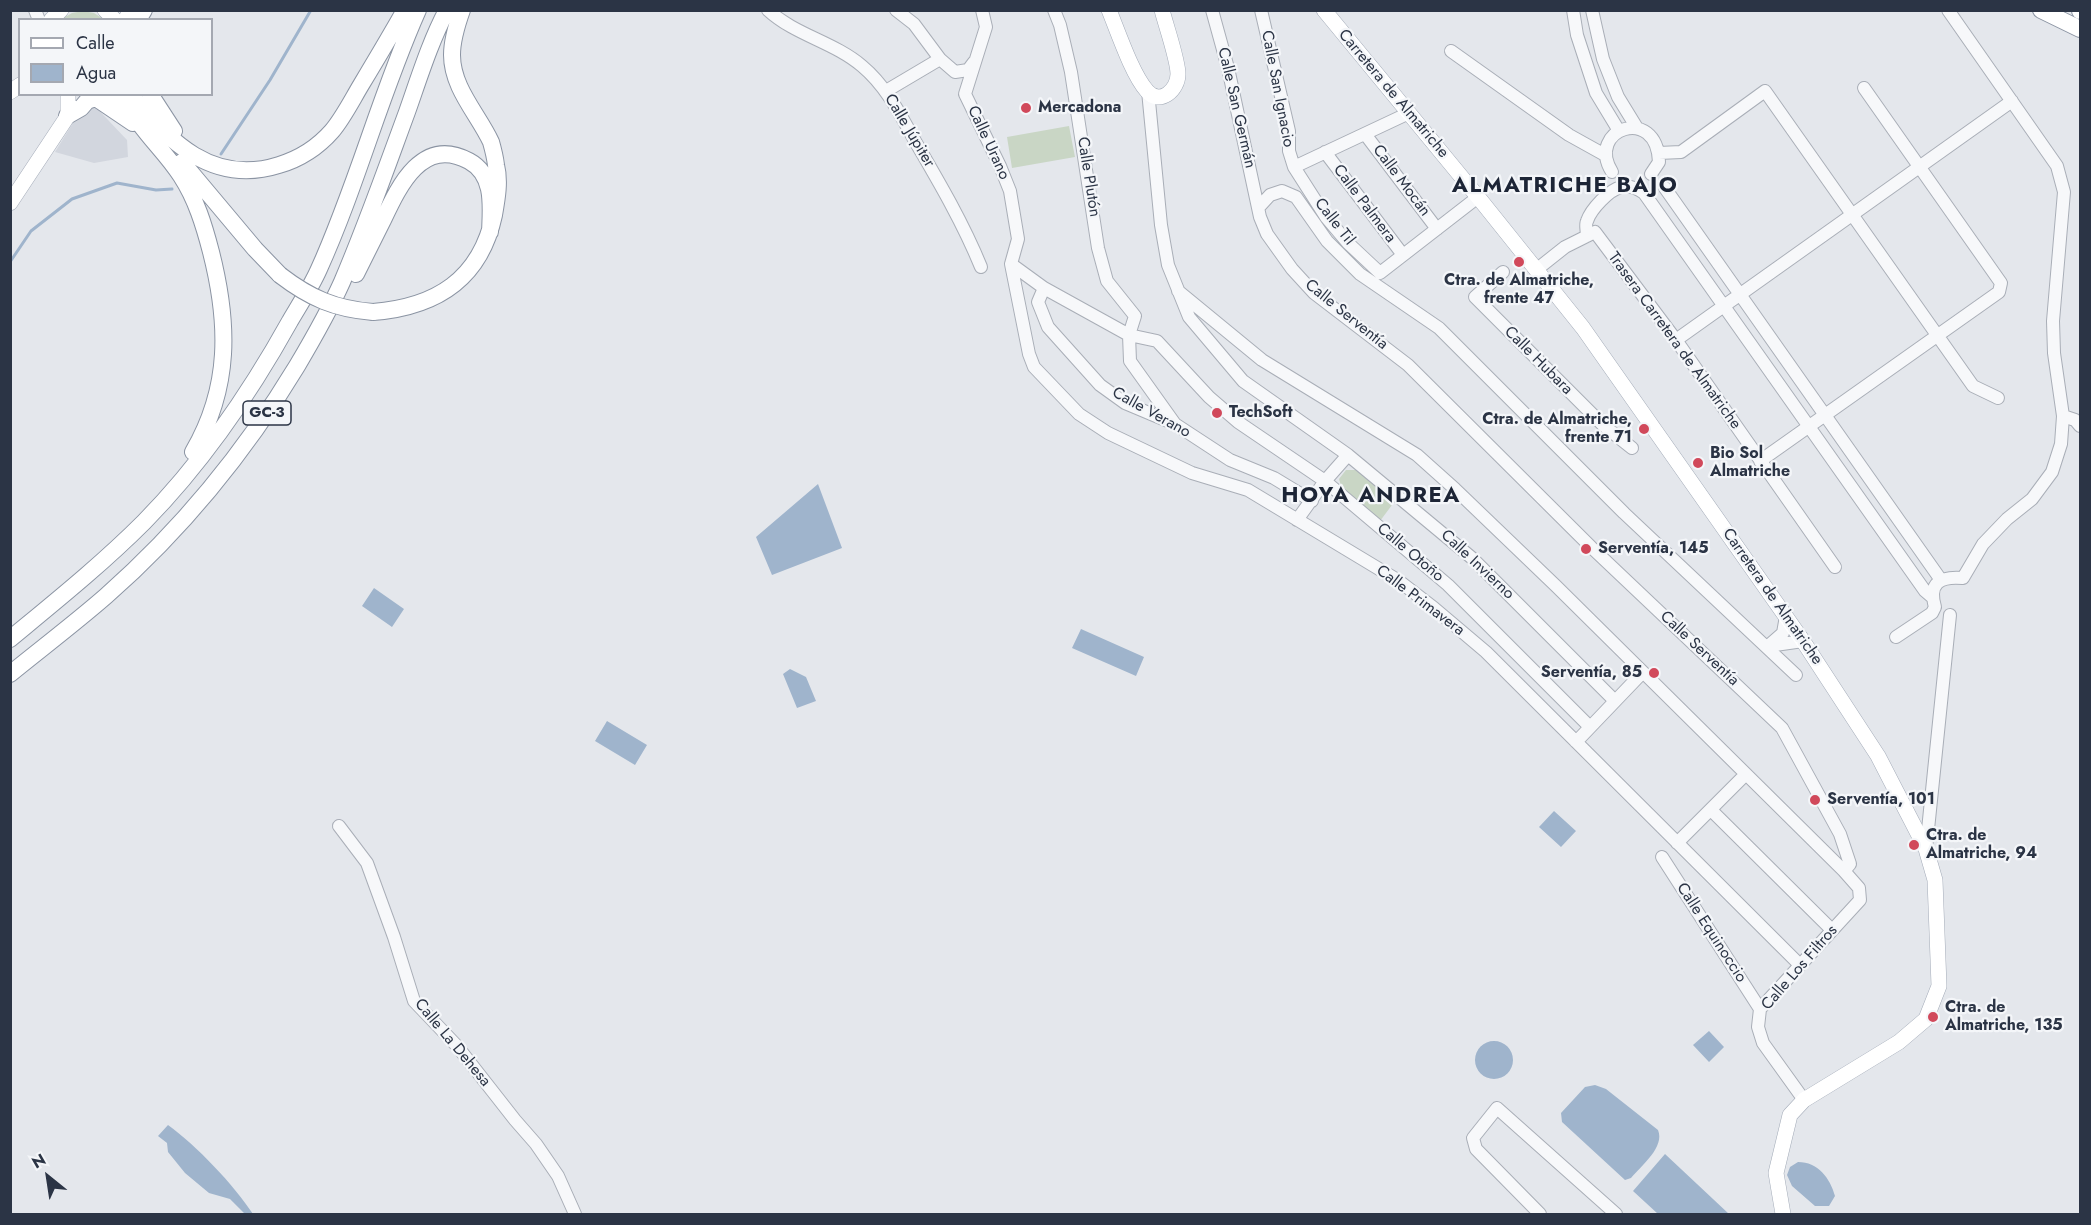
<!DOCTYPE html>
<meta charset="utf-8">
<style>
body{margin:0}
#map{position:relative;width:2091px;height:1225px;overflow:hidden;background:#e4e7ec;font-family:Jost,sans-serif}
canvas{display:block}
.frame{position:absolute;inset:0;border:12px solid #2b3445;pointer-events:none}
.legend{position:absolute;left:18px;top:18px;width:195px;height:78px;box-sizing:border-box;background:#f4f6f9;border:2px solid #a4a8b1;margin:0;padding:8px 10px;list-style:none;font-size:18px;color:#2b3445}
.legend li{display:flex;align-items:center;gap:12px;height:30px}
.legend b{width:30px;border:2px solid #a4a8b1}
.north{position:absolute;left:18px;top:1147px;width:60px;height:60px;-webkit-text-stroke:4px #f4f6f9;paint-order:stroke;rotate:330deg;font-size:16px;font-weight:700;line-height:24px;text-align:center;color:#2b3445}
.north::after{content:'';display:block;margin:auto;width:21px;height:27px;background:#2b3445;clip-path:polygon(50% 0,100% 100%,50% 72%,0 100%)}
</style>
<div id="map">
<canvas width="2091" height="1225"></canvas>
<div class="frame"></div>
<ul class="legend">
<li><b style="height:8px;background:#fff"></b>Calle</li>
<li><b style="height:16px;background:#9fb4cc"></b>Agua</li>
</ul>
<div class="north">N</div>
</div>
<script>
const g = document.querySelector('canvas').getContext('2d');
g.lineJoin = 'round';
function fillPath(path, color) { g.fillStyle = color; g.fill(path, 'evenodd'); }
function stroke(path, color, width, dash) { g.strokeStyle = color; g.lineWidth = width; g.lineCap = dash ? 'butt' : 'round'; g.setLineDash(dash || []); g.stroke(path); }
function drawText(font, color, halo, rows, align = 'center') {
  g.font = font + ' Jost,sans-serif'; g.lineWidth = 4.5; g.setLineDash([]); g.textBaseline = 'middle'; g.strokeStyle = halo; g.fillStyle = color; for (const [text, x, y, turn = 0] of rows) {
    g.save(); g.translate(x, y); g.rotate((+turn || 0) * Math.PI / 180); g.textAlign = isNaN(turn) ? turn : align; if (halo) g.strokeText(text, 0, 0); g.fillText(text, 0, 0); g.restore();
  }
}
fillPath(new Path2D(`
 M91,102L127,140L128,157L94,163L55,152L76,118Z`), '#d2d6de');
fillPath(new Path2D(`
 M83,11L94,13L105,20H60L72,13Z
 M1069,126L1075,157L1012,168L1007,137Z
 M1346,470H1356L1395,501L1380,521L1342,489L1339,479Z`), '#c9d6c5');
fillPath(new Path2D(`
 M818,484L842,548L772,575L756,537Z
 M374,588L404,609L392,627L362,606Z
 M1081,629L1144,657L1136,676L1072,648Z
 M790,669L806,677L816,701L797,708L783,674Z
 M607,721L647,745L635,765L595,741Z
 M1554,811L1576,831L1561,847L1539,827Z
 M1709,1031L1724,1047L1709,1062L1693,1045Z
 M1475 1060a19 19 0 1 1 38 0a19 19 0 1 1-38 0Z
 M1595,1085L1606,1089L1658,1130C1665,1147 1642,1165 1631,1178L1625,1180L1562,1122L1561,1113L1585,1087Z
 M168,1125C196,1145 234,1185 253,1214H245L230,1199L209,1193L185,1173L168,1152L167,1143L158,1136Z
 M1665,1154L1729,1214H1658L1633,1191Z
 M1798,1162C1818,1162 1830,1178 1835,1196L1829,1206H1815L1792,1186L1787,1175L1790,1167Z`), '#9fb4cc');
stroke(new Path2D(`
 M221,154L270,80L311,10
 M10,262L31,231L72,199L117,183L156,190L172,189`), '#9fb4cc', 3);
const minor = new Path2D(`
 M35,10L39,20
 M768,10C795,35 834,42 862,66C886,86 900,114 915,141C939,182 963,223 981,267
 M896,10L914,24L940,59L955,72L968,70L974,62
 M982,10L986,27L965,94L1000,166L1010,191L1018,239L1011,264L1029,354L1034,367L1079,414L1108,433L1192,473L1248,490L1399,581L1434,608L1486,652L1800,965
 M1054,10L1060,25L1071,72L1098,248L1107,281L1135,316L1129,335L1130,361L1175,424
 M1261,10L1289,131V151L1294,167L1326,217L1348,243L1380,273L1478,197
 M1573,10L1577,35L1596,93L1619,131
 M1592,10L1603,59L1618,97L1637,128
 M1451,51L1569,135L1605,155
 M886,91L940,59
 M1148,91L1161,225L1168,265L1189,317L1243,381L1348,455L1472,558L1615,701
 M1365,134L1437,229
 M1325,152L1403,255
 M1659,153L1681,152L1765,91L1973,386L1998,398
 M1294,167L1409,113
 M1612,172C1585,129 1657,104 1659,162L1651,174
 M1665,188L1941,580
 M1259,207L1270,195L1282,191L1296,197L1327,241L1360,274L1439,328L1624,513L1796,675
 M1587,236C1587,231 1585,225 1587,221C1591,209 1609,190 1621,187C1630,185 1637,188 1644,193L1925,591L1932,597
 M1011,264L1044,288L1129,335L1157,341L1209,397L1238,422L1325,481L1448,585L1590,727
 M1536,270L1565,247L1595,232L1676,340L1835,567
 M1503,272L1475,297L1603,425L1632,448
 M1044,288L1038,302L1048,327L1100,385L1125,403L1175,424L1230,460L1274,478L1312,501
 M1178,291L1262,360L1417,455L1455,489L1556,586L1844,871L1850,864L1840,834L1782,728L1591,547L1408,365L1314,293L1292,269L1267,234L1260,217L1228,68L1212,10
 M1676,340L2012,101
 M2063,416L2075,420L2080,426
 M1760,461L1999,292L2001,283L1864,88
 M1297,520L1325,481L1348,455
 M1896,637L1932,613L1935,607C1928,583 1940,576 1963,578L1983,544L2007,519L2032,499L2052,472L2061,444L2063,416L2054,353L2053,321L2064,192L2057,166L1948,10
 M1768,646L1803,641
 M1767,647L1783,633L1786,616
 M1576,742L1643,672
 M1711,810L1832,930
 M339,826L367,863L394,937L414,1001L457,1046L515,1120L536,1144L558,1176L575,1214
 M1677,843L1746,774
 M1926,849L1950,615
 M1662,857L1760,1009
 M1804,1100L1763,1043L1758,1027L1760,1009L1860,900L1859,888L1844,871
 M1540,1214L1476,1149L1473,1138L1497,1108L1616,1214`);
const major = new Path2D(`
 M105,10L115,20
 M1109,10C1118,32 1132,74 1147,91C1160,106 1178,90 1178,74C1178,60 1166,26 1162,10
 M1324,10L1478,197L1583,328L1803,641L1878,756L1926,849L1935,880L1939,986L1926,1019L1899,1042L1804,1100L1790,1115L1776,1173L1783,1214
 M51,20L61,10
 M125,20L131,10
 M10,92L20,85
 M68,94V113
 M10,203L73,108`);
const highway = new Path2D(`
 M2041,10L2080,29
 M2080,10V11
 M138,20L144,10
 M115,94L136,113
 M130,94C169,142 213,186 279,165C299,159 318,147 332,131C343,118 352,100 361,85C376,60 391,35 405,10
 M150,94L174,131
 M128,106C142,132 165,151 181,176C196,199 204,225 211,252C229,323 231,387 193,452
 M67,116L81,108L87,101L96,98L133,123
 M182,162L255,249L280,275
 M356,274C365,256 374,238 383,220C399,186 422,136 469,161C495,175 491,207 490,232
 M373,312C436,307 480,280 494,215C497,198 500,181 496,165C495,157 493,149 491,142C478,114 452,88 452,55C452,40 457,24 462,10
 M10,639C56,601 102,564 144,522C202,463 250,393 290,321C300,304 311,287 319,269C357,185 380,95 418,10
 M10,674C42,648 75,623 106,596C181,530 245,452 297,366C313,339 329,311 342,282C366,226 386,169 407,112C419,78 430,42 447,10`);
stroke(minor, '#a9aeb7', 14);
stroke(major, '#a3abb8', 16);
stroke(highway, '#8b94a3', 18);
stroke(minor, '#f7f8fa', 12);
stroke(major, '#fff', 15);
stroke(highway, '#fff', 16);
const highwayBridge = new Path2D(`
 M280,275C310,298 335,309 373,312`);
stroke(highwayBridge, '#8b94a3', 18, []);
stroke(highwayBridge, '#fff', 16);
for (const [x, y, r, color] of [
 [1026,108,6,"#d1495b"],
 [1519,262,6,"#d1495b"],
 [1217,413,6,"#d1495b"],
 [1644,429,6,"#d1495b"],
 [1698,463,6,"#d1495b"],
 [1586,549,6,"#d1495b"],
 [1654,673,6,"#d1495b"],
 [1815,800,6,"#d1495b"],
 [1914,845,6,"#d1495b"],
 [1933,1017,6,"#d1495b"]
]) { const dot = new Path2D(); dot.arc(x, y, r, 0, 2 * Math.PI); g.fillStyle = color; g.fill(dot); stroke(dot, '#f4f6f9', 2); }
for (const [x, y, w] of [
 [267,413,48]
]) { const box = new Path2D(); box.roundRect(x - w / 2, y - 12, w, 24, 4.5); g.fillStyle = '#f4f6f9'; g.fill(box); stroke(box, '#2b3445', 1.5); }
drawText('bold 15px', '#2b3445', null, [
 ["GC-3",267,413]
]);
drawText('16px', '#2b3445', '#f4f6f9', [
 ["Calle San Ignacio",1277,89,79],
 ["Carretera de Almatriche",1393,94,50],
 ["Calle San Germán",1236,108,77],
 ["Calle Júpiter",909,131,59],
 ["Calle Urano",988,143,65],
 ["Calle Plutón",1088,177,81],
 ["Calle Mocán",1401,181,53],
 ["Calle Palmera",1364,204,53],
 ["Calle Til",1334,222,52],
 ["Calle Serventía",1346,315,39],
 ["Trasera Carretera de Almatriche",1674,341,54],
 ["Calle Hubara",1538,361,45],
 ["Calle Verano",1151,413,29],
 ["Calle Otoño",1410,553,40],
 ["Calle Invierno",1477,565,43],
 ["Carretera de Almatriche",1772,597,55],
 ["Calle Primavera",1420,601,37],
 ["Calle Serventía",1699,649,43],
 ["Calle Equinoccio",1711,933,57],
 ["Calle Los Filtros",1800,968,-49],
 ["Calle La Dehesa",452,1043,50]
]);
drawText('bold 16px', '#2b3445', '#f4f6f9', [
 ["Mercadona",1038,108],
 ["Ctra. de Almatriche,",1519,281,"center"],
 ["frente 47",1519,299,"center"],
 ["TechSoft",1229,413],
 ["Ctra. de Almatriche,",1632,420,"right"],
 ["frente 71",1632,438,"right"],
 ["Bio Sol",1710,454],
 ["Almatriche",1710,472],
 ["Serventía, 145",1598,549],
 ["Serventía, 85",1642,673,"right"],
 ["Serventía, 101",1827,800],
 ["Ctra. de",1926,836],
 ["Almatriche, 94",1926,854],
 ["Ctra. de",1945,1008],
 ["Almatriche, 135",1945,1026]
], 'left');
g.letterSpacing = '1.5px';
drawText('bold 22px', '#1d2536', '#f4f6f9', [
 ["ALMATRICHE BAJO",1565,187],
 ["HOYA ANDREA",1371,497]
]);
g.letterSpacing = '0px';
</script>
